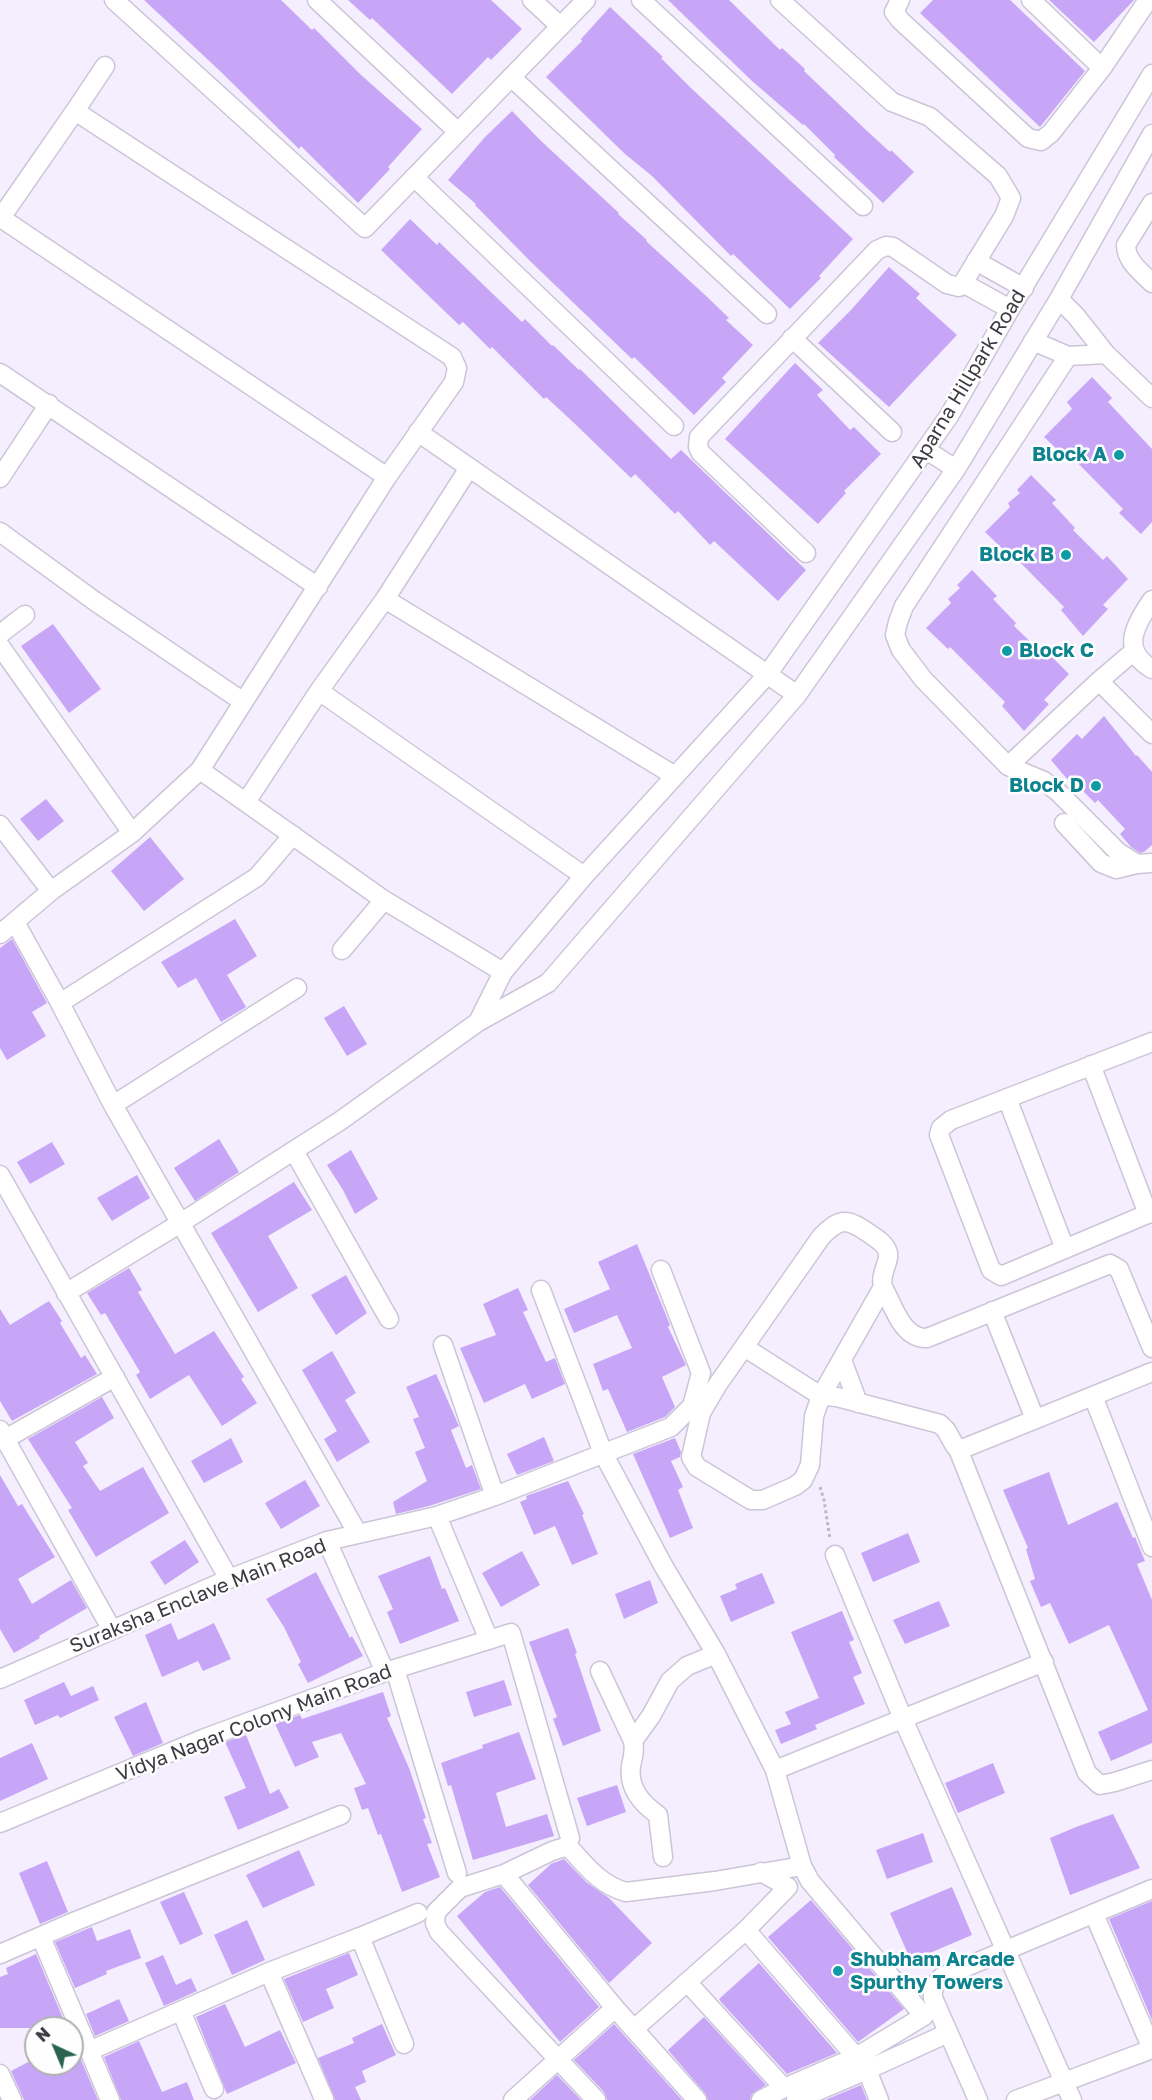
<!DOCTYPE html>
<style>
body{margin:0}
#map{position:relative;width:1152px;height:2100px;overflow:hidden;background:#f4eefe;font-family:"Golos Text",sans-serif}
canvas{display:block}
.north{position:absolute;left:24px;top:2016px;width:60px;height:60px;box-sizing:border-box;background:#fefefe;border:2px solid #b1b0b2;border-radius:50%;rotate:316deg;font-size:16px;font-weight:700;line-height:24px;text-align:center;color:#3d3a41}
.north::after{content:'';display:block;margin:auto;width:21px;height:27px;background:#29634d;clip-path:polygon(50% 0,100% 100%,50% 72%,0 100%)}
</style>
<div id="map">
<canvas width="1152" height="2100"></canvas>
<div class="north">N</div>
</div>
<script>
const g = document.querySelector('canvas').getContext('2d');
g.lineJoin = 'round';
function fillPath(path, color) { g.fillStyle = color; g.fill(path, 'evenodd'); }
function stroke(path, color, width, dash) { g.strokeStyle = color; g.lineWidth = width; g.lineCap = dash ? 'butt' : 'round'; g.setLineDash(dash || []); g.stroke(path); }
function drawText(font, color, halo, rows, align = 'center') {
  g.font = font + ' "Golos Text",sans-serif'; g.lineWidth = 5; g.setLineDash([]); g.textBaseline = 'middle'; g.strokeStyle = halo; g.fillStyle = color; for (const [text, x, y, turn = 0] of rows) {
    g.save(); g.translate(x, y); g.rotate((+turn || 0) * Math.PI / 180); g.textAlign = isNaN(turn) ? turn : align; if (halo) g.strokeText(text, 0, 0); g.fillText(text, 0, 0); g.restore();
  }
}
fillPath(new Path2D(`
 M144,0H281L312,30L314,28L360,74L422,129L388,167L390,169L358,203L301,146L299,149L220,71Z
 M348,0H491L522,29L491,60L488,57L452,94L372,18L370,20Z
 M668,0H729L780,50L782,48L805,69L804,71L866,130L890,152L891,150L914,172L883,203L834,157L835,155L804,124L803,125L752,81Z
 M933,0H1010L1085,71L1040,127L920,13Z
 M1049,0H1134L1094,42Z
 M610,7L663,57L661,58L692,89L853,239L819,276L821,278L790,309L733,254L731,256L652,176L625,154L546,77L582,41L581,39Z
 M512,111L540,140L619,213L618,214L647,240L646,241L704,294L729,318L726,320L753,345L722,378L726,382L694,415L634,357L632,359L530,261L475,205L476,204L448,180L485,137Z
 M410,219L437,245L439,242L522,322L525,319L552,346L553,345L579,370L580,369L671,459L681,450L806,570L778,601L714,541L710,545L678,511L675,514L635,474L631,478L574,423L546,397L544,399L492,347L490,349L463,322L459,325L381,250Z
 M889,267L920,294L916,298L957,335L889,407L818,343L851,310Z
 M795,363L823,390L817,395L850,430L854,427L881,454L844,491L846,493L818,524L725,439Z
 M1092,377L1112,398L1108,402L1152,449V522L1141,534L1119,513L1123,509L1067,452L1064,456L1044,437L1072,409L1067,402Z
 M1031,475L1056,500L1052,503L1075,528L1073,530L1103,560L1107,556L1128,579L1103,605L1108,609L1083,636L1061,610L1064,607L1009,551L1007,553L985,532L1010,507L1008,503L1020,493L1017,490Z
 M972,570L997,596L993,599L1016,623L1014,626L1044,655L1047,652L1069,674L1044,700L1049,704L1024,731L1002,706L1005,702L950,647L948,649L926,628L951,603L948,599L960,588L957,585Z
 M53,624L101,689L69,713L21,646Z
 M1104,716L1136,756L1137,755L1152,772V845L1144,852L1140,853L1131,847L1120,834L1125,829L1098,800L1095,803L1069,777L1067,779L1051,760L1077,734L1082,739Z
 M46,799L64,821L38,841L20,819Z
 M150,837L184,879L144,911L111,871Z
 M235,919L257,956L227,975L246,1007L221,1022L196,978L178,988L161,962Z
 M12,939L47,1003L32,1012L46,1036L7,1060L0,1048V948Z
 M344,1006L367,1044L347,1056L324,1018Z
 M219,1139L239,1172L195,1201L174,1168Z
 M52,1142L65,1164L30,1184L17,1162Z
 M351,1150L378,1199L355,1214L343,1190L327,1165Z
 M137,1175L150,1198L112,1221L97,1198Z
 M294,1182L312,1210L268,1236L298,1288L258,1312L211,1233Z
 M637,1244L670,1325L668,1327L686,1365L662,1377L675,1407L665,1417L627,1432L608,1389L603,1391L593,1364L632,1348L617,1315L574,1333L564,1309L610,1289L598,1262Z
 M129,1268L142,1290L138,1292L175,1354L214,1331L244,1377L241,1379L257,1403L222,1426L189,1375L150,1399L136,1375L140,1372L105,1313L101,1315L87,1293Z
 M346,1275L367,1313L336,1335L311,1295Z
 M518,1288L528,1310L523,1312L546,1362L555,1358L565,1384L532,1399L525,1384L484,1403L460,1348L496,1335L483,1304Z
 M49,1301L62,1321L60,1323L81,1358L85,1355L97,1374L12,1421L0,1401V1309L10,1325Z
 M332,1351L356,1393L345,1400L370,1442L337,1462L324,1439L337,1431L302,1370Z
 M436,1374L459,1426L451,1430L466,1468L472,1465L481,1489L429,1506L396,1514L393,1502L427,1481L415,1452L425,1448L413,1419L419,1417L406,1387Z
 M102,1397L114,1418L75,1442L88,1463L83,1466L100,1491L143,1467L169,1513L96,1557L68,1510L72,1508L28,1439Z
 M544,1437L554,1461L517,1475L507,1454Z
 M231,1438L243,1462L204,1483L191,1461Z
 M675,1438L681,1452L680,1457L671,1461L683,1487L678,1490L693,1528L670,1538L633,1454Z
 M1049,1472L1068,1525L1117,1502L1133,1538L1135,1537L1145,1561L1137,1564L1152,1600V1743L1111,1761L1098,1732L1148,1710L1109,1625L1069,1644L1050,1603L1041,1607L1030,1581L1035,1579L1026,1549L1028,1548L1003,1490Z
 M0,1475L18,1506L22,1504L55,1557L18,1579L32,1604L71,1580L87,1608L39,1636L40,1638L14,1653L0,1629Z
 M305,1480L320,1506L281,1529L265,1503Z
 M568,1481L584,1514L582,1515L598,1554L572,1565L555,1526L534,1535L520,1502L527,1499L526,1496Z
 M908,1533L920,1562L873,1582L861,1553Z
 M185,1540L199,1562L165,1585L150,1562Z
 M522,1551L540,1585L501,1607L482,1573Z
 M430,1556L442,1589L445,1588L459,1621L400,1644L387,1612L393,1609L378,1576Z
 M316,1572L350,1638L352,1636L363,1656L308,1683L298,1664L301,1662L284,1627L266,1599Z
 M762,1573L775,1603L731,1622L720,1596L737,1589L735,1584Z
 M650,1580L658,1603L624,1619L615,1594Z
 M939,1601L950,1626L905,1644L893,1620Z
 M842,1611L854,1640L849,1642L862,1673L853,1677L865,1704L815,1725L817,1729L781,1744L775,1730L791,1724L785,1712L819,1698L791,1632Z
 M171,1623L178,1640L214,1623L231,1659L203,1671L198,1661L162,1677L145,1635Z
 M568,1628L577,1653L575,1654L601,1731L563,1746L553,1719L557,1717L529,1642Z
 M504,1680L512,1705L474,1717L466,1692Z
 M64,1682L71,1696L93,1686L99,1700L60,1718L58,1715L35,1725L24,1700Z
 M383,1692L391,1716L387,1718L409,1768L426,1818L423,1819L432,1843L427,1844L440,1877L402,1892L381,1834L378,1835L368,1808L362,1810L354,1788L366,1784L341,1733L312,1742L319,1757L295,1767L275,1724L300,1715L302,1719Z
 M146,1702L163,1743L133,1756L114,1717Z
 M519,1732L536,1779L496,1793L506,1827L547,1814L554,1836L473,1860L451,1785L448,1786L441,1763L483,1748L482,1745Z
 M246,1735L270,1794L279,1789L289,1808L238,1830L224,1797L246,1788L225,1742Z
 M32,1743L48,1779L0,1801V1758Z
 M993,1763L1005,1793L958,1813L945,1783Z
 M617,1785L626,1812L587,1826L577,1798Z
 M1113,1814L1140,1868L1070,1895L1050,1838L1076,1827Z
 M923,1833L933,1862L887,1879L876,1850Z
 M299,1850L315,1885L263,1908L246,1875Z
 M564,1859L586,1882L609,1898L652,1943L609,1983L528,1885L551,1864Z
 M47,1861L68,1912L40,1924L19,1873Z
 M500,1887L599,2007L560,2042L457,1916L485,1892Z
 M952,1887L972,1935L911,1961L890,1913Z
 M184,1892L203,1934L180,1945L160,1902Z
 M811,1900L904,2009L858,2042L768,1937Z
 M1152,1901V2020L1109,1919Z
 M247,1920L265,1960L232,1975L214,1935Z
 M92,1927L97,1941L130,1929L141,1958L106,1971L107,1974L75,1988L55,1942Z
 M349,1953L358,1975L326,1989L334,2008L303,2022L284,1979Z
 M36,1954L67,2028H0V1977L8,1974L6,1968Z
 M163,1955L176,1985L191,1978L197,1991L164,2006L145,1963Z
 M759,1963L837,2053L787,2074L721,2002L719,1999Z
 M119,1999L129,2021L95,2036L86,2014Z
 M225,2004L245,2047L280,2030L296,2063L227,2094L196,2017Z
 M704,2017L766,2085L752,2094L750,2100H708L705,2093L668,2050Z
 M382,2024L396,2055L362,2071L366,2082L355,2087L361,2100H335L318,2058L354,2043L352,2038Z
 M614,2024L682,2100H607L604,2092L574,2060Z
 M72,2039L98,2100H24L11,2071L36,2058V2064H72Z
 M139,2041L162,2092L187,2082L194,2100H121L104,2057Z
 M557,2075L581,2100H530Z
 M861,2085L867,2100H825Z`), '#c8a6f7');
const minor = new Path2D(`
 M114,0L365,228L586,0
 M317,0L458,132
 M532,0L560,26
 M641,0L863,206
 M780,0L892,102L930,117L998,176L1011,198L1004,216L963,283L959,287L947,284L893,247L886,246L877,250L699,437L698,447L701,453L806,553
 M900,0L894,12L900,20L1028,138L1041,141L1051,133L1102,68L1148,0
 M1031,0L1102,68
 M105,66L75,111L452,357L457,368L454,382L387,477
 M511,77L767,314
 M414,177L674,426
 M1152,203L1126,245C1126,261 1141,272 1152,283
 M0,219L75,111
 M976,261L1024,288
 M963,283L1010,309
 M1059,299L1076,316L1106,354L1152,398
 M792,338L892,432
 M1033,341L1068,356L1106,354
 M1068,356L904,606L898,622L895,635L901,650L923,679L1008,766L1044,781L1058,792L1118,852L1137,864L1152,863
 M0,373L318,587
 M418,432L797,695
 M926,450L956,469
 M0,478L49,404
 M0,532L96,602L242,701
 M385,599L675,776
 M1152,600C1135,625 1120,650 1152,669
 M0,634L25,615
 M0,646L132,833
 M1133,652L1099,681L1152,734
 M319,691L584,876
 M1008,766L1099,681
 M200,770L384,900L342,950
 M246,802L319,691L385,599L469,468
 M1064,823L1101,863L1116,869L1137,864
 M0,825L51,891
 M384,900L503,972
 M15,922L60,1003L113,1105L358,1534
 M0,934L51,891L132,833L200,770L387,477L1,218
 M60,1003L257,877L293,835
 M478,1022L503,972L584,876L767,675L949,416L1010,309L1152,74
 M1152,1042L951,1120L941,1128L939,1135L991,1270L1001,1276L1152,1212
 M1091,1065L1148,1214
 M1007,1098L1065,1249
 M113,1105L297,988
 M294,1151L389,1319
 M0,1175L229,1579
 M541,1290L603,1453L664,1567L716,1654L775,1770L802,1866L810,1881L924,2016L856,2057L784,2088L761,2100
 M66,1293L179,1224L340,1121L478,1022L548,983L797,695L956,469L1059,299L1152,134
 M992,1311L1035,1419
 M443,1345L495,1496
 M744,1347L821,1396L883,1287
 M1152,1348L1119,1269L1110,1264L927,1338C902,1339 893,1305 883,1287C879,1272 892,1261 887,1250C884,1243 876,1238 870,1234C848,1219 841,1216 821,1237L718,1384L701,1413L691,1457L697,1467L751,1500H763L795,1486L803,1480L810,1465L814,1416L821,1396L837,1397L940,1424L946,1430L955,1446L962,1449L1152,1372
 M842,1360L858,1403
 M1093,1396L1152,1547
 M0,1430L112,1630
 M5,1439L115,1377
 M958,1449L1087,1773L1100,1785L1115,1782L1152,1770
 M437,1516L489,1640
 M327,1541L385,1672
 M835,1555L903,1719L1072,2100
 M395,1669L457,1873
 M600,1671L633,1741C635,1749 633,1757 631,1766C628,1788 641,1803 658,1815L663,1857
 M0,1679L229,1579L327,1541L437,1516L495,1496L671,1427L692,1406L701,1373L661,1270
 M633,1741L651,1716L670,1681L687,1666L716,1654
 M775,1770L1044,1662
 M0,1823L205,1738L385,1672L511,1633L570,1838
 M504,1874L615,2008L697,2100
 M1094,1914L1152,2049
 M746,1930L856,2057
 M41,1937L110,2100
 M360,1937L418,1913
 M0,1954L76,1921L341,1815
 M269,1972L324,2099
 M687,1982L784,2088
 M181,2011L214,2089
 M634,2029L746,1930L788,1887L761,1872
 M89,2051L269,1972L360,1937L404,2044
 M0,2074L12,2100
 M513,2100L615,2008
 M596,2100L439,1932L435,1923L436,1912L460,1888L504,1874L552,1851L568,1846C585,1865 600,1885 626,1892L715,1881L802,1866
 M796,2100L867,2070
 M879,2100L867,2070L948,2033
 M978,2100L933,1998C932,1988 935,1984 942,1977L1152,1889
 M1016,2100L1152,2049`);
stroke(minor, '#ccc5d8', 21);
stroke(new Path2D(`
 M820,1487L824,1500L830,1539`), '#bcb7c5', 3, [3, 3]);
stroke(minor, '#fff', 18);
for (const [x, y, r, color] of [
 [1119,455,6,"#0f9aa8"],
 [1066,555,6,"#0f9aa8"],
 [1007,651,6,"#0f9aa8"],
 [1096,786,6,"#0f9aa8"],
 [838,1971,6,"#0f9aa8"]
]) { const dot = new Path2D(); dot.arc(x, y, r, 0, 2 * Math.PI); g.fillStyle = color; g.fill(dot); stroke(dot, '#fefefe', 2); }
drawText('20px', '#3d3a41', '#fefefe', [
 ["Aparna Hillpark Road",968,379,-59],
 ["Suraksha Enclave Main Road",198,1596,-22],
 ["Vidya Nagar Colony Main Road",254,1723,-21]
]);
drawText('bold 20px', '#0d838f', '#fefefe', [
 ["Block A",1107,455],
 ["Block B",1054,555],
 ["Block C",1019,651,"left"],
 ["Block D",1084,786],
 ["Shubham Arcade",850,1960,"left"],
 ["Spurthy Towers",850,1983,"left"]
], 'right');
</script>
